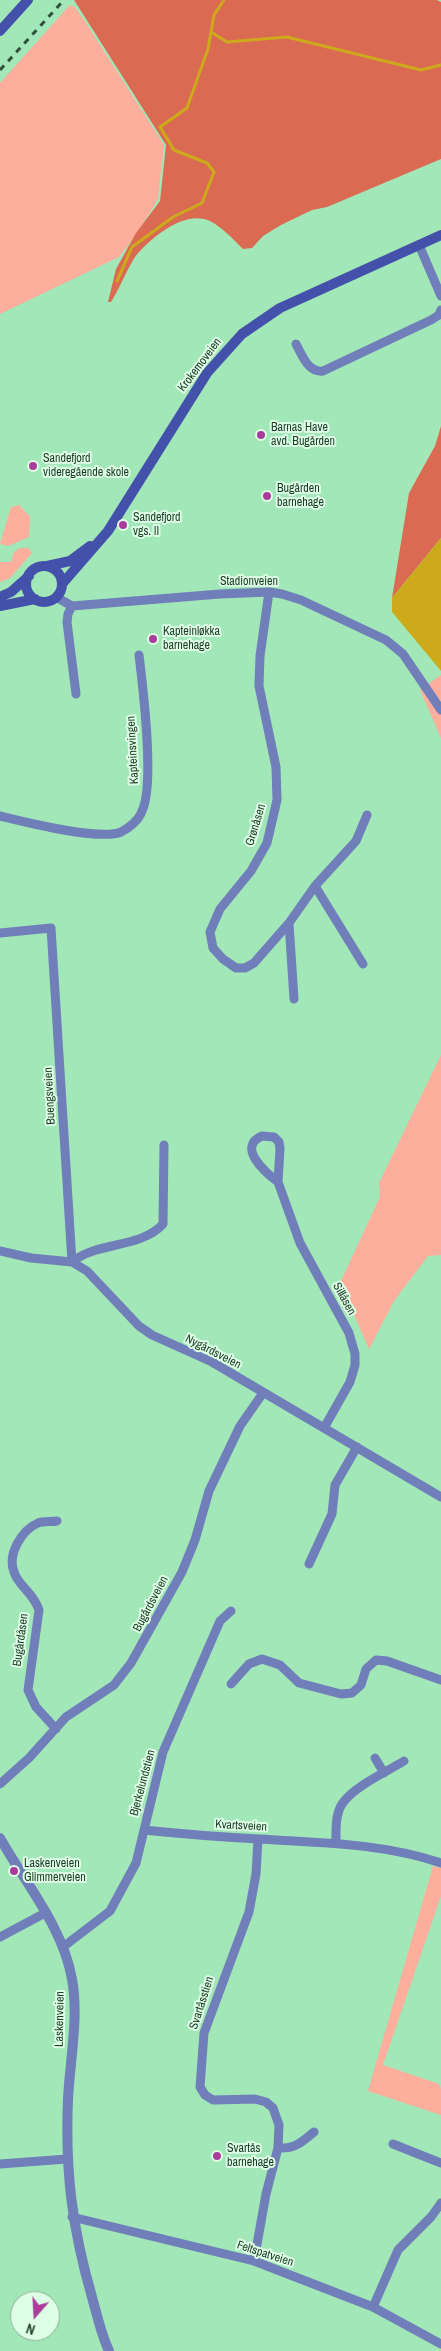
<!DOCTYPE html>
<meta charset="utf-8">
<style>
body{margin:0}
#map{position:relative;width:441px;height:2351px;overflow:hidden;background:#a2e7b7;font-family:"Archivo Narrow",sans-serif}
canvas{display:block}
.north{position:absolute;left:10px;top:2291px;width:50px;height:50px;box-sizing:border-box;background:#ddffe6;border:1px solid #91b09a;border-radius:50%;rotate:199deg;font-size:14px;font-weight:700;line-height:20px;text-align:center;color:#1e3a27}
.north::after{content:'';display:block;margin:auto;width:18px;height:22px;background:#aa3d9b;clip-path:polygon(50% 0,100% 100%,50% 72%,0 100%)}
</style>
<div id="map">
<canvas width="441" height="2351"></canvas>
<div class="north">N</div>
</div>
<script>
const g = document.querySelector('canvas').getContext('2d');
g.lineJoin = 'round';
function fillPath(path, color) { g.fillStyle = color; g.fill(path, 'evenodd'); }
function stroke(path, color, width, dash) { g.strokeStyle = color; g.lineWidth = width; g.lineCap = dash ? 'butt' : 'round'; g.setLineDash(dash || []); g.stroke(path); }
function drawText(font, color, halo, rows, align = 'center') {
  g.font = font + ' "Archivo Narrow",sans-serif'; g.lineWidth = 4; g.setLineDash([]); g.textBaseline = 'middle'; g.strokeStyle = halo; g.fillStyle = color; for (const [text, x, y, turn = 0] of rows) {
    g.save(); g.translate(x, y); g.rotate((+turn || 0) * Math.PI / 180); g.textAlign = isNaN(turn) ? turn : align; if (halo) g.strokeText(text, 0, 0); g.fillText(text, 0, 0); g.restore();
  }
}
fillPath(new Path2D(`
 M70,5L75,7L84,20L164,145L158,198C155,207 125,251 119,257L0,314V83Z
 M19,505L30,517L29,537L8,546L0,544L11,507Z
 M20,548H28L32,553L10,578L0,582V562H11L14,552Z
 M441,675V738L420,690Z
 M441,1055V1255L428,1256L394,1301L369,1349L340,1283L380,1197L379,1183Z
 M433,1866L441,1868V1896L383,2065L439,2084L441,2089V2115L368,2091Z`), '#fdae9c');
fillPath(new Path2D(`
 M74,0H437L441,2V159L327,207L312,210L281,225L263,236L252,248L243,249C233,239 223,228 210,221C185,209 150,238 135,257C126,271 120,288 111,302H108L116,269L136,233L160,201L166,145Z
 M441,426V538L392,598L409,493L435,446Z`), '#db6a52');
fillPath(new Path2D(`
 M441,538V671L392,612V598Z`), '#cdaa1c');
stroke(new Path2D(`
 M211,32L227,42L287,37L421,70L441,65
 M117,281L132,247L173,217L202,203L214,172L207,163L174,150L160,127L187,108L208,49L214,15L224,0`), '#cdaa1c', 3);
stroke(new Path2D(`
 M419,245L441,296
 M296,344C302,355 308,373 323,371L431,320L439,315L441,310
 M269,592L260,656L259,686L276,767L277,800L267,843L251,871L220,909L210,932L213,948L223,959L236,968H245L254,963L289,923L315,886L356,841L367,815
 M56,597L72,606L220,594L269,592L282,594L301,600L386,640L403,654L441,710
 M72,606L68,614L67,622L76,694
 M0,816C25,822 99,841 121,832C129,828 139,820 142,811C155,784 143,688 139,655
 M315,886L363,964
 M289,923L294,999
 M0,933L51,928L72,1262
 M278,1182C266,1173 236,1147 262,1136L274,1137L279,1142L280,1149L278,1182L300,1243L349,1333L355,1354V1365L350,1382L324,1428
 M0,1251L31,1258L72,1262L87,1271L139,1326L152,1335L212,1362L441,1497
 M72,1262C98,1241 140,1249 163,1224L164,1145
 M309,1564L332,1514L335,1485L357,1447
 M231,1684L249,1664L262,1659L280,1665L299,1683L341,1694L352,1693L361,1685L366,1669L376,1660L387,1661L441,1680
 M56,1729L36,1707L28,1690L39,1610C33,1592 19,1587 14,1572C7,1554 22,1530 38,1523C43,1521 51,1522 57,1521
 M375,1758L384,1773
 M0,1784L29,1758L66,1717L114,1685L131,1663L182,1572L195,1540L209,1491L240,1426L263,1393
 M144,1830C182,1834 221,1837 259,1839C321,1843 382,1843 441,1863
 M336,1843C336,1831 335,1815 342,1804C353,1787 386,1772 404,1761
 M0,1937L45,1913
 M63,1947L110,1911L136,1863L163,1752L220,1621L231,1611
 M393,2144L441,2163
 M278,2148C295,2149 302,2142 314,2132
 M0,2164L67,2159
 M72,2217L254,2261L373,2307L441,2344
 M254,2261L266,2194L278,2148L279,2125L273,2108L266,2102L255,2099L213,2100L205,2095L200,2087L204,2033L249,1912L256,1874L258,1839
 M373,2307L398,2250L431,2217L441,2203`), '#707eba', 9);
stroke(new Path2D(`
 M0,1838C25,1883 63,1927 72,1979C79,2017 70,2060 68,2099C65,2171 72,2228 92,2297C97,2315 101,2334 109,2351`), '#707eba', 10);
stroke(new Path2D(`
 M0,31L28,0
 M47,566L70,561L90,546
 M26 584a18 18 0 1 1 36 0a18 18 0 1 1-36 0Z
 M62,584L108,531L207,373L242,334L280,308L441,235
 M0,597L11,592L29,576
 M0,606L35,599`), '#4451aa', 10);
stroke(new Path2D(`
 M0,70L64,0`), '#2e4f38', 3, [6, 6]);
for (const [x, y, r, color] of [
 [261,435,5,"#aa3d9b"],
 [33,466,5,"#aa3d9b"],
 [267,496,5,"#aa3d9b"],
 [123,525,5,"#aa3d9b"],
 [153,639,5,"#aa3d9b"],
 [14,1871,5,"#aa3d9b"],
 [217,2156,5,"#aa3d9b"]
]) { const dot = new Path2D(); dot.arc(x, y, r, 0, 2 * Math.PI); g.fillStyle = color; g.fill(dot); stroke(dot, '#ddffe6', 2); }
drawText('12px', '#1e3a27', '#ddffe6', [
 ["Krokemoveien",200,365,-53],
 ["Stadionveien",249,582],
 ["Kapteinsvingen",133,750,-93],
 ["Grønåsen",256,825,-73],
 ["Buengsveien",50,1096,-93],
 ["Sillåsen",344,1299,61],
 ["Nygårdsveien",213,1352,27],
 ["Bugårdsveien",151,1604,-62],
 ["Bugårdåsen",21,1640,-82],
 ["Bjerkelundstien",143,1783,-75],
 ["Kvartsveien",241,1826,3],
 ["Svartåsstien",202,2003,-72],
 ["Laskenveien",60,2019,-89],
 ["Feltspatveien",265,2254,18]
]);
drawText('12px', '#1e3a27', '#ddffe6', [
 ["Barnas Have",271,428],
 ["avd. Bugården",271,442],
 ["Sandefjord",43,459],
 ["videregående skole",43,473],
 ["Bugården",277,489],
 ["barnehage",277,503],
 ["Sandefjord",133,518],
 ["vgs. II",133,532],
 ["Kapteinløkka",163,632],
 ["barnehage",163,646],
 ["Laskenveien",24,1864],
 ["Glimmerveien",24,1878],
 ["Svartås",227,2149],
 ["barnehage",227,2163]
], 'left');
</script>
